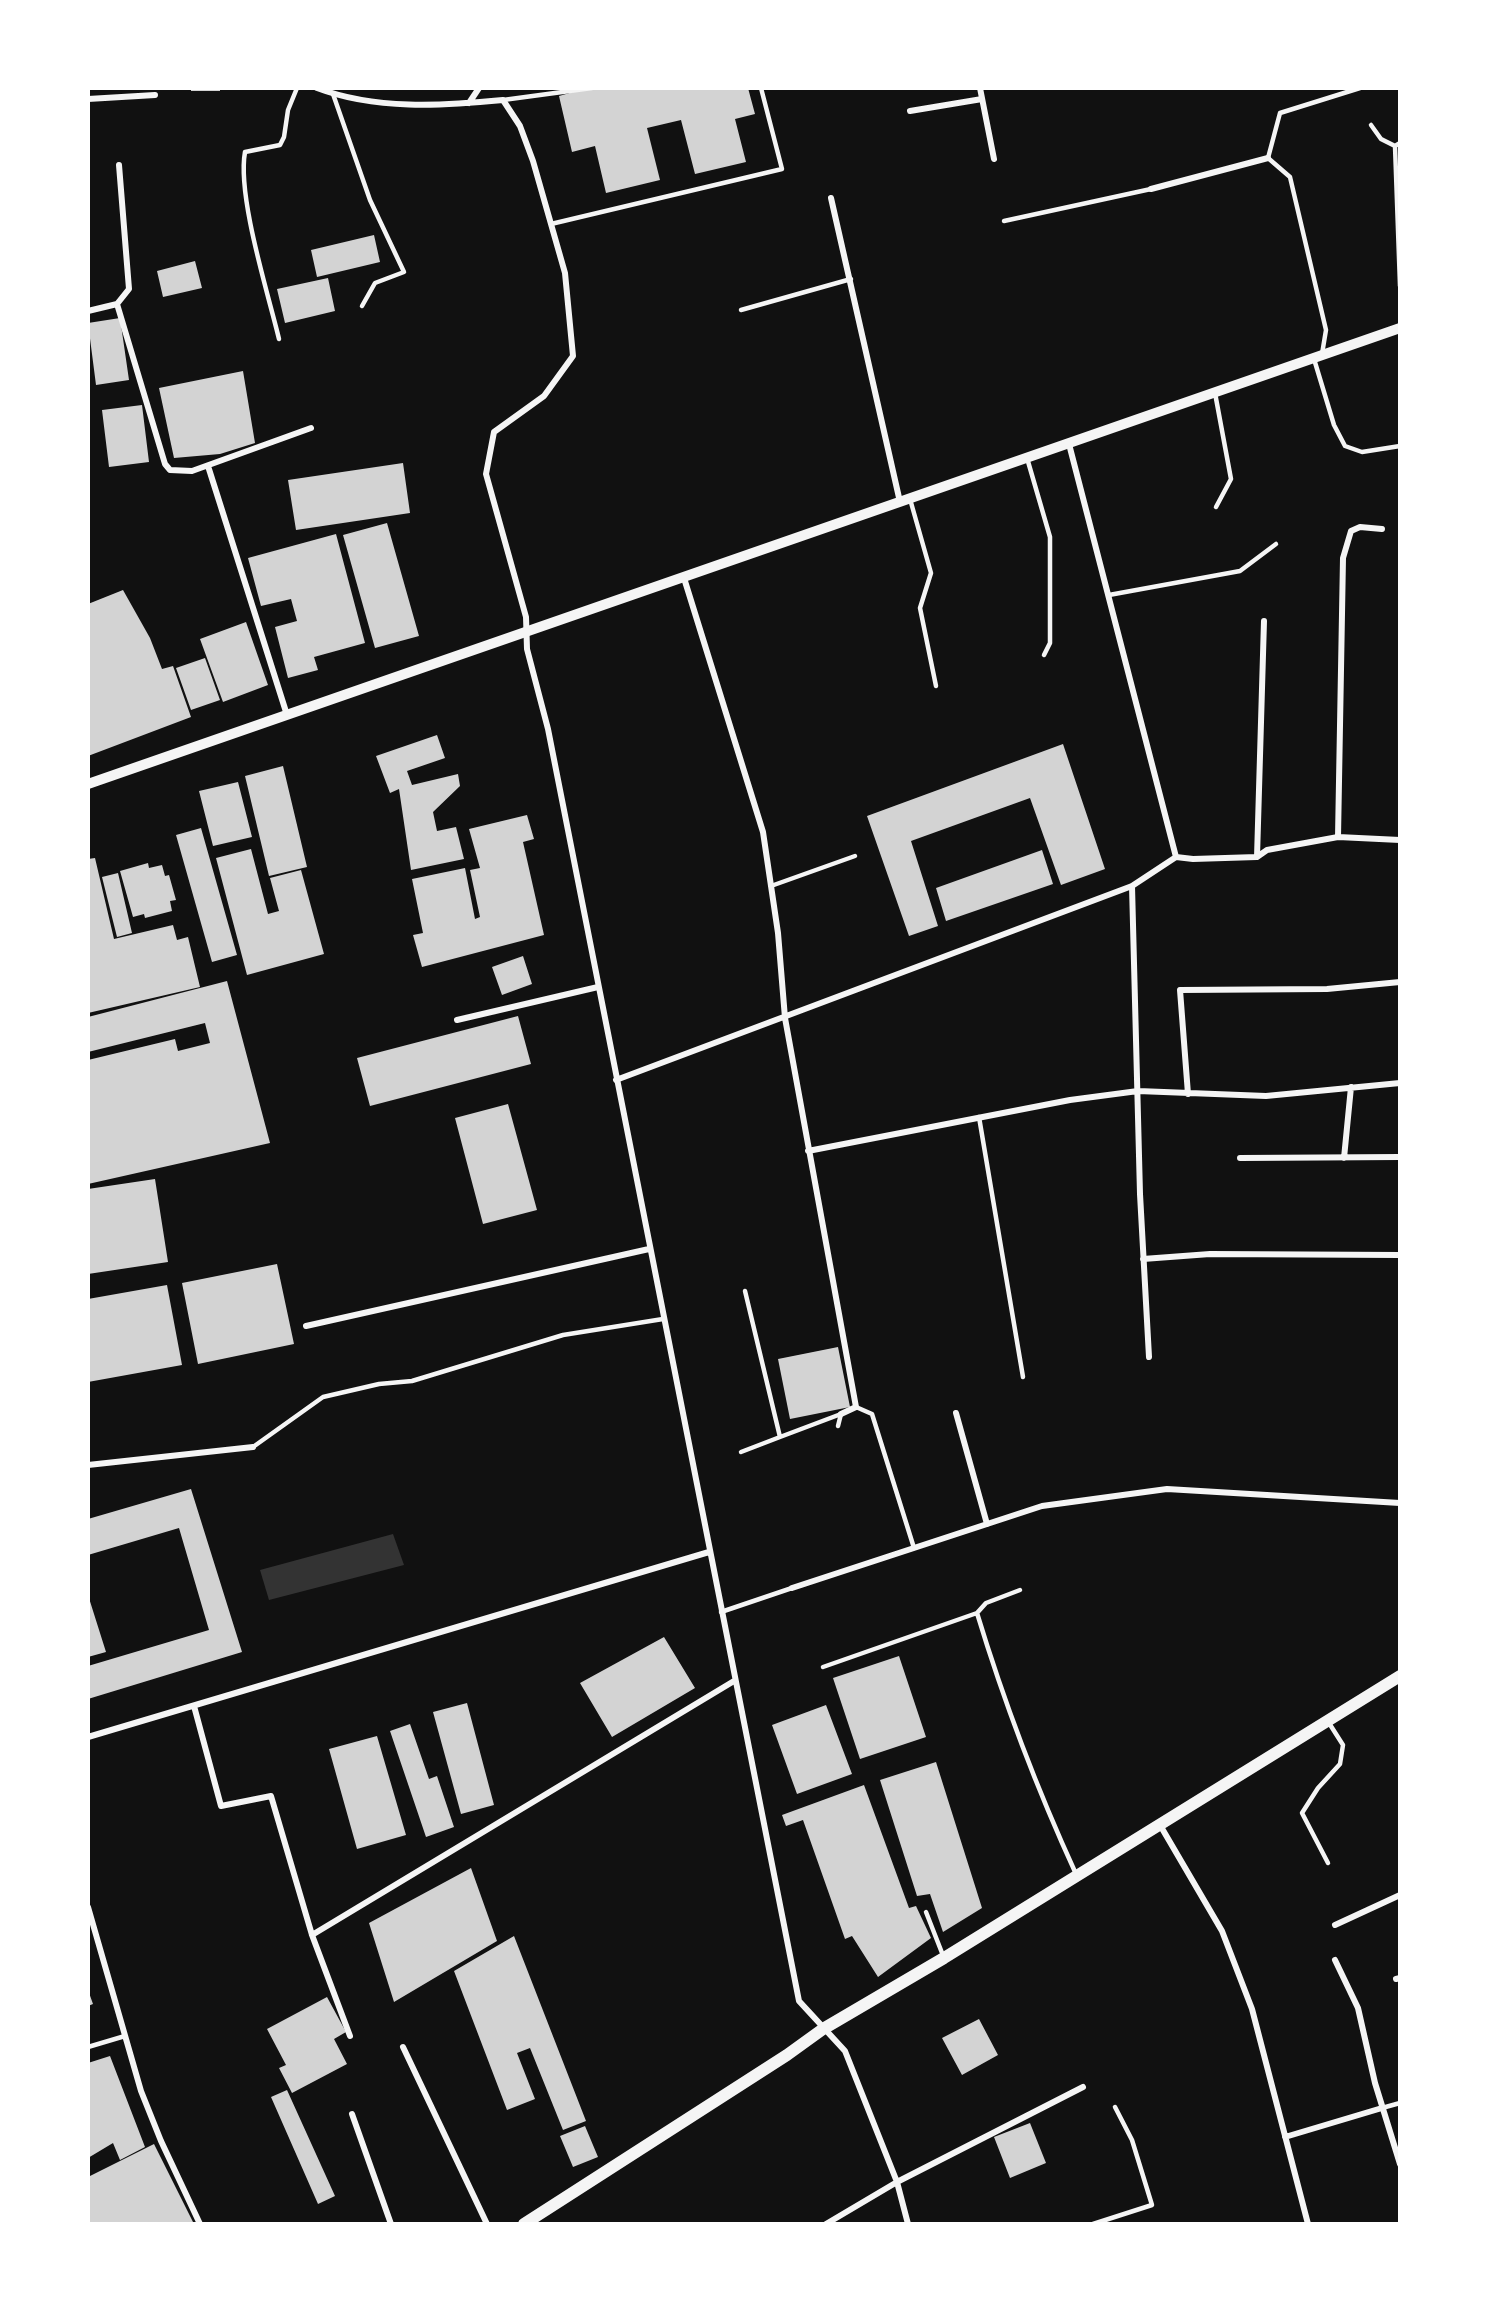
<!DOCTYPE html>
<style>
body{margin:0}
#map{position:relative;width:1488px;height:2312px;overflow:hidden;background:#111;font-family:"Roboto Condensed",sans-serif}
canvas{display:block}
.frame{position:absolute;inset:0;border:90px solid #fff;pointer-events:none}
</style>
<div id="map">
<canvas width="1488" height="2312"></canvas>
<div class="frame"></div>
</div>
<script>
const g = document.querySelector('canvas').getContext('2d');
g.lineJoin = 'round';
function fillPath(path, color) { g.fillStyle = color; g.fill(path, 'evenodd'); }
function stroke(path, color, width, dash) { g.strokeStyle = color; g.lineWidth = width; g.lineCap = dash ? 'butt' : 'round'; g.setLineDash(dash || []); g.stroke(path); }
fillPath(new Path2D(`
 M393,1534L404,1565L269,1600L260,1570Z`), '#333');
fillPath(new Path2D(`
 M191,88H220V91H191Z
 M587,88H748L755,114L735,119L746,162L695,174L681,120L647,128L660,180L606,193L595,146L572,152L559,96Z
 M374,235L380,262L317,277L311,250Z
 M195,261L202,288L163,297L157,271Z
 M328,278L335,311L285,323L277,289Z
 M120,318L129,380L96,385L88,323Z
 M243,371L255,443L220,454L174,458L159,388Z
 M142,405L149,462L109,467L102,410Z
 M403,463L410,513L296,530L288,480Z
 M387,523L419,636L375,648L343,535Z
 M336,534L365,643L314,657L318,670L288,678L275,627L297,621L291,599L261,606L248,558Z
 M123,590L150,638L162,669L173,666L191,717L88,756V604Z
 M246,622L268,685L223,702L200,639Z
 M205,658L220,700L191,710L176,668Z
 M437,735L445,758L407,771L412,785L458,774L460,786L433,812L437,831L456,827L464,859L411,870L399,789L390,793L376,756Z
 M1063,744L1105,869L1061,885L1030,798L911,841L938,926L909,936L867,816Z
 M283,766L307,867L269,876L245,776Z
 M238,782L252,837L213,846L199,791Z
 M527,815L534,839L523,842L544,935L422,967L413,935L423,933L412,879L465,868L475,919L480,917L470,870L480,868L469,829Z
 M201,828L237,955L212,962L176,835Z
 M251,849L268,914L279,911L270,878L301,870L324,954L247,975L216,858Z
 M1042,850L1053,884L946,921L936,888Z
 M95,858L114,939L173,925L177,940L188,937L200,987L88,1013V859Z
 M148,863L149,868L162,865L165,876L169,875L176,900L170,901L172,911L145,918L144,914L133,917L120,871Z
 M118,873L132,933L117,937L102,877Z
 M523,956L532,984L502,995L492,967Z
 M227,981L270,1143L88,1184V1060L175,1039L178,1051L210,1043L205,1023L88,1052V1017Z
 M518,1016L531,1064L370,1106L357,1058Z
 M508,1104L537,1210L483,1224L455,1118Z
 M155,1179L168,1262L88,1274V1189Z
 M277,1264L294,1344L198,1364L182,1283Z
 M167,1285L182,1365L88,1382V1299Z
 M838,1347L850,1407L790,1419L778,1359Z
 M191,1489L242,1652L88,1699V1666L209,1630L179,1528L88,1555V1519Z
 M88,1595L106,1652L88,1657Z
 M664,1637L695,1688L612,1737L580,1683Z
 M899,1656L926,1737L860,1759L833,1678Z
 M467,1703L494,1805L461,1814L433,1712Z
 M826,1705L852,1774L797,1794L772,1725Z
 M410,1724L429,1779L437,1776L454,1827L426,1837L390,1731Z
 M377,1736L406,1835L357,1849L329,1749Z
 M936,1762L982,1908L943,1932L930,1894L917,1896L880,1780Z
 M864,1785L909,1908L916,1906L931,1938L878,1977L852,1936L845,1939L803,1820L786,1826L782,1815Z
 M471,1868L497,1941L394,2002L369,1923Z
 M514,1936L586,2121L563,2130L530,2048L517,2053L535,2099L507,2110L454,1971Z
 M88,1990L93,2004L88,2006Z
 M327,1997L346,2032L334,2039L347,2064L292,2093L279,2068L286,2065L267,2029Z
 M979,2019L998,2055L962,2075L942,2038Z
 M110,2056L145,2147L120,2160L113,2143L88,2158V2063Z
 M287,2090L335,2196L318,2204L271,2097Z
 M1030,2123L1046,2163L1010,2178L994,2137Z
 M585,2126L598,2157L573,2167L560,2136Z
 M154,2144L194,2224H88V2177Z`), '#d3d3d3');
stroke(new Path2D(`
 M333,94L370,200L404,272L375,283L362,306
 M503,100L592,88
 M1371,125L1381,139L1395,146
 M1400,143L1395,146L1400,286
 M1004,221L1151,189
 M551,224L782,169L761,88
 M741,310L851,279
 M279,339C268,293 237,196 245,152L280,145L284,137L288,110L297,88
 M1322,354L1326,330L1290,177L1268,158L1280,113L1360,88
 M1314,359L1334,425L1345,446L1362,452L1400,446
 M1215,393L1231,479L1216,507
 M1027,458L1050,537V643L1044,655
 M910,499L931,573L920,608L936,686
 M1109,595L1240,571L1276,544
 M771,886L855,856
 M979,1117L1023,1377
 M745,1291L780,1437L841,1414
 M856,1407L872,1414L914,1548
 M838,1426L841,1414
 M253,1447L323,1397L379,1384L412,1381L563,1335L663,1319
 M741,1452L780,1437
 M1020,1590L986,1603L977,1613C1004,1702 1037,1789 1076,1874
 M721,1612L792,1588
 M823,1667L977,1613
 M1328,1863L1302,1813L1318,1788L1340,1764L1343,1745L1329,1723
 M926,1912L944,1958
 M88,2047L125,2036
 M1382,2108L1400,2103
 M1093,2224L1152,2205L1132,2140L1115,2107`), '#f5f5f5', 4.5);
stroke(new Path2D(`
 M317,88C375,110 442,106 503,100L520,126L533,161L565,273L573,356L544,396L494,432L486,474L526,617L527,649L548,729L799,2001L845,2051L897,2182L908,2224
 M980,88L994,159
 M88,99L155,95
 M469,103L479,88
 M910,111L982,99
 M1151,189L1268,158
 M831,198L900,502
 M117,304L165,464L170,470L192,471L311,428
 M88,311L117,304L129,289L119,165
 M1069,444L1176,857
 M208,466L287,715
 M684,578L763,832L778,933L785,1018L856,1407L841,1414
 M1338,837L1343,558L1351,531L1360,527L1382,529
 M1176,857L1193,859L1257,857L1267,850L1338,837L1400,840
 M1257,857L1264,621
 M1132,886L1140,1194L1149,1357
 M457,1020L598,987
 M616,1080L1132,886L1176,857
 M1188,1094L1180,990L1327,989L1400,982
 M808,1151L1070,1100L1138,1091L1266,1096L1400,1083
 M1240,1158L1400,1157
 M1344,1158L1351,1087
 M1143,1259L1210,1254L1400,1255
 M306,1326L649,1249
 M956,1413L987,1524
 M88,1465L253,1447
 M792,1588L1042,1506L1167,1489L1400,1503
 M194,1706L221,1806L271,1796L312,1935L350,2036
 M88,1737L709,1552
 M1160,1825L1222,1931L1252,2009L1308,2224
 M88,1907L141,2091L161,2141L200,2224
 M1335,1925L1400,1895
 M312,1935L734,1681
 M1335,1960L1358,2008L1375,2083L1400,2164
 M1396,1979L1400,1978
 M403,2047L487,2224
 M352,2114L391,2224
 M1285,2137L1382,2108
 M826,2224L897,2182L1083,2087`), '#f5f5f5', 6);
stroke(new Path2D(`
 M88,784L1400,328`), '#f5f5f5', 10);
stroke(new Path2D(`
 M524,2224L787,2055L823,2029L944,1958L1400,1676`), '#f5f5f5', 12);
</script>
